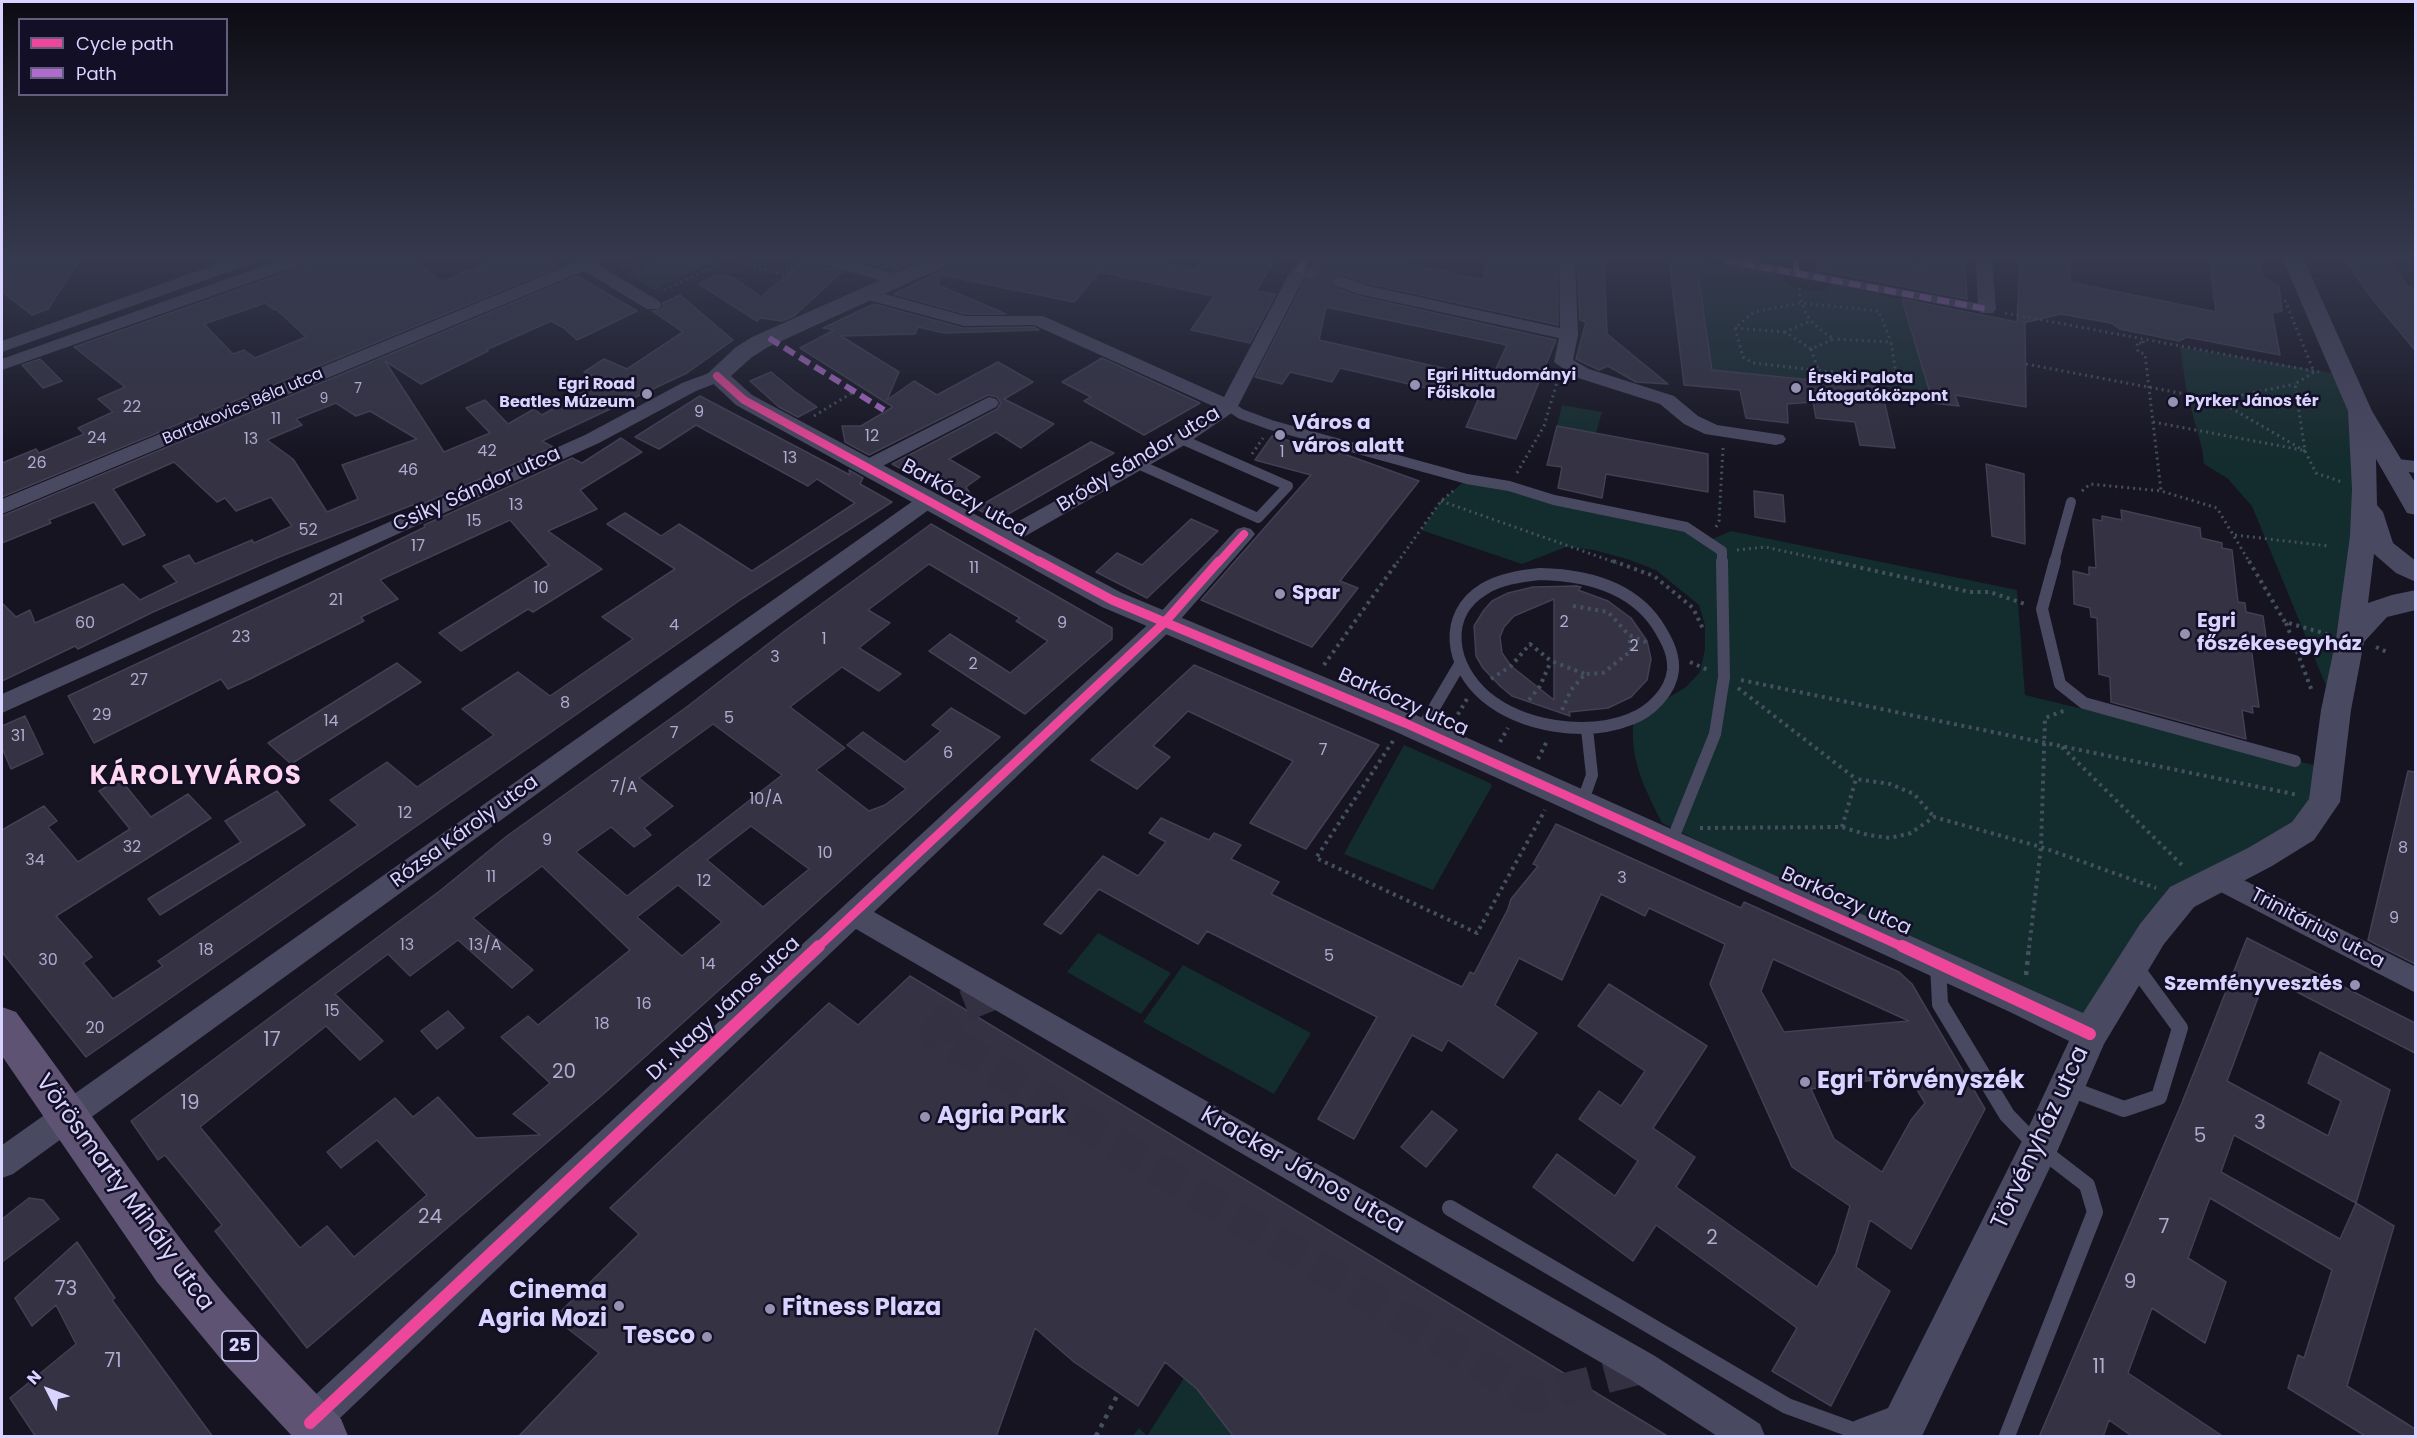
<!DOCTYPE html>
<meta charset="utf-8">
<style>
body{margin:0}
#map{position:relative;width:2417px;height:1438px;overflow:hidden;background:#161421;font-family:Poppins,sans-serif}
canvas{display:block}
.frame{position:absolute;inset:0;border:3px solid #d9d4ff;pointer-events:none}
.legend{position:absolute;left:18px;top:18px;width:210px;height:78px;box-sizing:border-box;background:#130f26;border:2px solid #625e7d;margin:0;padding:8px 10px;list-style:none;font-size:18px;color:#d9d4ff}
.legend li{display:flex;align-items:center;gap:12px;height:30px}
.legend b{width:30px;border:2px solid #625e7d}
.north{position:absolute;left:18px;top:1360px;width:60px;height:60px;-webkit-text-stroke:4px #130f26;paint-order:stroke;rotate:312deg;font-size:16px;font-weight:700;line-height:24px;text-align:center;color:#d9d4ff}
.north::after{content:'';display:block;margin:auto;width:21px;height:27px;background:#d9d4ff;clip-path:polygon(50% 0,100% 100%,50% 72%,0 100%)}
</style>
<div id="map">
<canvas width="2417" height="1438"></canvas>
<div class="frame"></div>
<ul class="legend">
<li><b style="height:8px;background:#ed469a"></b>Cycle path</li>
<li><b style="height:8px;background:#b06ccc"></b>Path</li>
</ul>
<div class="north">N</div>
</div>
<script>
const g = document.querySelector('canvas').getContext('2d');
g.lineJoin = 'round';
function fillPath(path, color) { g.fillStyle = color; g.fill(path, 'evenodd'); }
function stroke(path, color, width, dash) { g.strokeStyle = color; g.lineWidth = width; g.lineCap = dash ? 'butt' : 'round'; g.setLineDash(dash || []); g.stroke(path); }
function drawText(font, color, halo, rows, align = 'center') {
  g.font = font + ' Poppins,sans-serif'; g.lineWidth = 5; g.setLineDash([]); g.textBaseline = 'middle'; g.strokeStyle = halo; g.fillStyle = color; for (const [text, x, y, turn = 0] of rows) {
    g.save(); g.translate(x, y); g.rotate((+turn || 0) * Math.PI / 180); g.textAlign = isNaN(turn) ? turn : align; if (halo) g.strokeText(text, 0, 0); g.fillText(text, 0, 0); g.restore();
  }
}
fillPath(new Path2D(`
 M661,260H717L655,290L627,274Z
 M1696,261L1783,273L1785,282L1798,290H1825L1830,283L1903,300L1929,391L1712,370Z
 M2180,347L2344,375L2363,451L2336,710L2252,506L2227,478L2204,464L2202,448L2187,394Z
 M1562,405L1602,412L1596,433L1557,426Z
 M1467,479L1686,527L1708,541L1731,531L2017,590L2025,695L2330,769L2324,802L2218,878L2090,1034L1662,823C1645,788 1631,764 1633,725L1658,704L1686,687L1700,672L1705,649V625L1699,605L1656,570L1627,559L1594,550L1566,547L1522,564L1421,530L1441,501Z
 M1404,745L1490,783L1492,786L1433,890L1344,854Z
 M1098,933L1171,973L1141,1014L1067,972Z
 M1183,965L1311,1033L1274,1094L1143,1022Z
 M1184,1378L1197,1389L1234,1436H1133L1139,1428L1147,1436Z`), '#132c2d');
const building = new Path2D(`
 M2,260H80L48,309L32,315L2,292Z
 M313,260H415L442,282L493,260H547L559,267L2,497V463L36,449L39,453L84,434L78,428L113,412L98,399L125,387L74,347L304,266ZM265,303L274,310L276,309L306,337L255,358L244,350L233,354L204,324Z
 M804,260L818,262L821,266L842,272L794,316L782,321L761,318L757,321L699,284L714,276L724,275L734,278L761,297Z
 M860,260H919L895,271Z
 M955,260H1150L1196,269L1202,260H1275L1256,291L1276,294L1250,343L1191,330L1214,296L1099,272L1074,302L941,275L938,285L1006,314H965L894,294L951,266Z
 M1316,260H1389L1484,280L1486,260H1557L1558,325L1370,284L1341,274L1334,275L1329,281L1333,287L1358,296L1556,340L1516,439L1466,427L1478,400L1340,368L1332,382L1290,372L1282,384L1255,377L1305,280H1314L1319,275L1316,269L1312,267ZM1326,307L1507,345L1491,379L1319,340Z
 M1577,260H1604L1607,334L1668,384L1636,382L1608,366L1599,370L1576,359L1586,322L1580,320Z
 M1669,260H1696L1712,370L1881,387L1895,448L1860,445L1855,422L1816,418L1813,402L1787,404L1788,423L1746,418L1740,390L1684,385Z
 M1816,260H1893L1924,265V260H1965L1967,299L1816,270Z
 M2020,260H2070V282L2216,312L2209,260H2260L2264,278L2279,286L2282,311L2272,313L2280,355L2187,337L2179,341L2120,329L2111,323L2061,314L2023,323H2025L2026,407L1955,395L1959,406L1933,403L1902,299L2017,322Z
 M2345,260H2388L2408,286H2411L2415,291V350L2371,297Z
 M577,276L637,311L577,340L564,328L551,321L486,350L488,351L421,384L385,361L444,452L490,433L466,408L485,400L508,424L534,409L542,415L604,381L584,372L604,359L627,369L683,332L652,311L661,310L664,305L663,303L680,295L733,340L687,373L542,441L553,447L416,507L415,504L279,557L153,612L78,649L75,646L2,681V603L16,617L30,610L35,623L123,584L140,600L177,582L163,566L189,555L195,564L252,540L254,543L292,526L271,497L236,511L225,498L217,502L174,462L113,489L145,535L123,545L94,502L49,520L51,523L2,543V516ZM336,403L356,416L370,411L417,439L342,465L358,499L327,512L293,459L267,440L302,425L296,419Z
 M874,304L963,328L1034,327L1039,330L945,333L918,327L915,334L841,336L899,372L887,400L914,381L937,395L998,362L1033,382L1004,399L1054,424L1021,448L996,432L949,459L980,477L966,487L978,507L1091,442L1114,453L998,520L892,464L997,409L1001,403L997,397L988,395L869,455L845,442L842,426H861L893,407L800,348L834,330L823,328Z
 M1102,358L1200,403L1144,435L1084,401L1091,397L1062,382Z
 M40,359L62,381L43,388L22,365Z
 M771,372L794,391L817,407L798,417L779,407L750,381Z
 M700,396L850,475L849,470L863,478L860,484L892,502L743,598L86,1057L2,952V830L44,806L57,821L48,827L78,862L130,829L99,791L120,779L151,817L188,794L211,818L56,916L92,957L83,963L113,999L163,966L158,961L358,825L330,800L387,762L417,787L494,735L462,709L518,672L550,696L633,639L602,617L675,569L607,524L625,513L661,536L679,524L752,571L855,503L817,479L808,486L696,425L659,449L635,437Z
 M1557,426L1708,454V492L1606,474L1602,498L1558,488L1562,467L1547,465Z
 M1272,436L1331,452L1333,450L1419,481L1340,581L1358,588L1312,647L1201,600L1311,475L1255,460Z
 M621,438L642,452L580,490L597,509L548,531L602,569L533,612L528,609L461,651L439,633L549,565L510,520L380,580L398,599L361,617L364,621L250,679L228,689L221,679L94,743L68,696L310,583L425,527L424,525L572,458L582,463Z
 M1986,464L2024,474L2025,544L1992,536Z
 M1754,491L1783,495L1785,522L1755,517Z
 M2121,510L2200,528L2201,538L2222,543V548L2232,550L2238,602L2245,603L2246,612L2263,616L2268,651L2251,647L2259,707L2252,706L2253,713L2242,710L2246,739L2111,702L2110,677L2099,674L2097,618L2091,617L2090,608L2074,604L2073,571L2089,575V567L2096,568L2093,519L2102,521V516L2122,520Z
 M1191,519L1218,531L1147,598L1096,572L1117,553L1142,565Z
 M931,524L1112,628V639L1025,714L929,651L950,634L1010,673L1048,641L1016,621L1020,618L929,564L868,610L890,623L859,648L901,674L879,691L842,667L790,707L845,748L816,770L869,811L885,805L906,789L847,745L863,732L905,762L941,731L932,725L951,708L1000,737L607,1091L307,1348L215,1231L222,1225L165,1155L158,1160L131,1121L441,890L507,836L688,706L786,630ZM713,724L782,775L627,896L576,852L611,827L634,847L651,835L644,828L673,806L639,778ZM751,826L809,869L763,907L707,860ZM542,866L630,950L538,1025L528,1016L501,1037L550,1083L513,1114L540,1135L476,1138L438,1097L413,1117L395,1098L327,1152L341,1168L377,1140L427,1195L354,1257L327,1226L300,1248L200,1127L326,1026L360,1060L383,1041L335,994L388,954L410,976L458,940L512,988L533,970L473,918ZM678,885L722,922L682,956L637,917Z
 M1577,586L1581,587L1578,590L1608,601L1631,618L1647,641L1651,659L1647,680L1631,697L1608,708L1569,712L1570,716L1512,696L1500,686L1483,668L1476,656L1474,626L1484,610L1492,601L1508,593L1533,587ZM1554,599V700L1511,666L1502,653L1500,637L1504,627L1514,616Z
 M397,663L421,682L291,764L268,743Z
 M1194,665L1379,745L1306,849L1250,823L1293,761L1188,711L1153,746L1170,757L1137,789L1091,760Z
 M25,716L43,754L11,769L2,748V726Z
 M2408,771L2415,772V964L2368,940Z
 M277,791L305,825L160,915L148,899L241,842L225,821Z
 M1161,818L1209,840L1214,833L1241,845L1231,859L1279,882L1271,894L1462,987L1470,972L1474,974L1508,909L1511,899L1538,866L1533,864L1556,824L1741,908L1744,902L1899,972L1912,984L1985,1109L1911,1249L1870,1220L1856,1267L1890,1291L1831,1406L1772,1371L1797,1328L1656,1225L1633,1261L1533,1187L1557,1154L1615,1196L1638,1161L1579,1119L1599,1091L1621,1106L1645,1071L1578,1026L1609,984L1707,1046L1653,1128L1695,1157L1676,1187L1817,1287L1836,1253L1850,1206L1792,1167L1710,984L1725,944L1649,908L1645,916L1601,894L1562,980L1519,958L1495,1005L1537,1033L1503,1078L1448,1040L1442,1051L1412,1035L1354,1139L1318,1119L1377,1017L1207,931L1198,944L1099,889L1061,934L1044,924L1103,856L1138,876L1166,842L1149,833ZM1773,959L1909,1021L1784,1032L1761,991ZM1908,1075L1925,1103L1911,1120L1882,1172L1834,1139L1811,1089Z
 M2247,938L2415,1023V1053L2266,976L2227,1081L2328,1136L2341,1101L2308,1083L2320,1052L2390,1090L2356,1203L2394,1226L2347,1386L2415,1429V1437H2367L2288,1388L2298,1355L2304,1358L2332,1270L2210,1198L2188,1258L2226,1282L2205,1343L2152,1308L2128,1373L2224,1437H2133L2109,1420L2103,1437H2039L2181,1105ZM2234,1135L2356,1203L2340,1239L2221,1172Z
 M910,976L1669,1437H1234L1197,1389L1165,1362L1138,1406L1074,1362L1035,1328L996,1437H518L599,1353L554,1318L639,1234L610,1208L829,1003L858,1025Z
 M448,1011L464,1028L437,1049L421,1031Z
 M1432,1111L1457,1130L1426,1167L1401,1147Z
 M29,1198L43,1200L59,1219L2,1262V1219Z
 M77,1242L115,1298L112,1300L213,1437H36L10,1398L76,1344L56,1305L32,1326L15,1298Z`);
fillPath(building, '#343243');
stroke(building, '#433f54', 1.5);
stroke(new Path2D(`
 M1308,274L1340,281`), '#333142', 19, [19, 10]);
stroke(new Path2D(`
 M994,994L959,1008L936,1033L1533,1397L1643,1368`), '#333142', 31, [31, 16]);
stroke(new Path2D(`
 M736,260L783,275L802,260
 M622,266L652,260
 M1799,288C1802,315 1812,325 1834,339L1811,349L1785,332L1808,322
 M664,290L727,260
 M2285,300L2314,372L2295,384L2305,451L2316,473L2342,482
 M2005,313L2319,372
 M1735,328L1743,357L1753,363L1885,378L1896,374L1891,342L1834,339
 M1785,332L1735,328L1754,312L1800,303L1879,311L1891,342
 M2143,341L2144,344L2137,342L2138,352L2145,354L2161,491
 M1811,349L1819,372
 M2026,364L2217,400L2305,451
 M2218,400L2295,384
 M814,416L855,391
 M2153,422L2302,450
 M1252,454L1263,438
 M1517,473L1544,426L1558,379
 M2082,491L2090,484L2161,491L2217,508L2250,563
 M1441,501L1617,563
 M1716,527L1719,521L1723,448
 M2235,535L2328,546
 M1737,550L1765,547L1838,563
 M1397,563L1441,501L1453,491`), '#44505f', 3, [2, 4]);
stroke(new Path2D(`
 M1613,561L1654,576L1693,608L1704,631
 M1831,561L1970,592H1990L2025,604
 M2249,561L2285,622L2327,634
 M1573,606L1608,612L1629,635L1648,643
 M2286,623L2312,691
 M2376,647L2389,653
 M1690,662L1708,670
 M1324,665L1398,561
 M1491,679L1511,666L1530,644L1551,661L1585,674
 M1741,680L2298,795
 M1738,688L1856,779
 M1529,700L1540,686L1551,661
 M1562,710L1571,690L1585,674L1603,673L1631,651L1629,636
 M1454,721L1467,699
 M1393,741L1316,858L1477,933L1545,810
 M1500,742L1508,728
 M2062,747L2185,868
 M1538,759L1547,741
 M1842,827L1856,779L1890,784L1914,794L1934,817
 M1700,828L1842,827L1868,835L1890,838L1911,833L1934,817L2041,847L2156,888
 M2029,948L2041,847L2045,718L2066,710`), '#44505f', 4, [3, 4.5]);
stroke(new Path2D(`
 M2026,975L2029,946
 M1096,1436L1119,1392`), '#44505f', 4.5, [4, 6]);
stroke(new Path2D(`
 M1229,406L1241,414L1271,425L1467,479L1509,486L1554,500L1686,527L1722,551V563
 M1138,464L1258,518L1288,486L1181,439
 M2054,563L2071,502`), '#4a4962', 10);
stroke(new Path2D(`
 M2055,561L2042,609L2060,684L2084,703L2295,761
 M1540,574C1587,575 1636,587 1661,631C1668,643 1674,655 1673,670C1671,692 1650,712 1631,719C1586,737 1522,727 1485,696C1451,667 1441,615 1484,589C1500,579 1521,576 1540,574Z
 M1421,730L1460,664
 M1582,803L1592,775L1587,729
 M1671,843L1715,734L1724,677L1722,561`), '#4a4962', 12);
stroke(new Path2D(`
 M1938,965L1940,1004L2007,1115L2039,1148L2087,1185L2095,1212L2007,1436
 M2068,1088L2124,1109L2159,1097L2180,1028L2134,965
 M1450,1208L1787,1406L1864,1434`), '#4a4962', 16);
fillPath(new Path2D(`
 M1298,260H1310L1304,275H1294L1293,272Z
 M1719,260H1747L1987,305L1994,309L1987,313L1725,264Z`), '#4a4962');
fillPath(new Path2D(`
 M228,260H253L251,264L2,352V341Z
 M280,260H305L303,264L2,370V359Z
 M581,260H604L598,265L659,301L662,305L659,309H647L584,271L2,514V499Z
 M820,260H848L904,276L907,280L904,284L898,285L822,264Z
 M1559,260H1575L1578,335L1573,360L1589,369L1674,396L1698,416L1717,425L1783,435L1786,439L1783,443L1776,445L1705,434L1684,424L1660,404L1575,377L1554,362L1559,338L1358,294L1334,285L1331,281L1334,277L1340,276L1369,286L1560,328Z
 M1976,260H1992L1996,309L1993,313H1981L1978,309Z
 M1299,267L1314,270L1317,274L1314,278H1304L1236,410L1188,443L1008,546L1000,548L992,546L989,541L992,536L1174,435L1215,407L1034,325L964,326L861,298L858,294L861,290L867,289L965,316H1043L1224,397L1290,272L1293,268Z
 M717,370L724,372L726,376L724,380L696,391L599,443L2,713V694L585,435L682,383Z
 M989,397L996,399L999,403L996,407L875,470L868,472L861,470L858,466L861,462Z
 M2389,458L2416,461V473L2382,468L2379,464L2382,460Z
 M927,494L934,496L937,501L934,506L13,1174L2,1178V1145L920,496Z
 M1244,527L1251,529L1255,534L1251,539L1172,629L874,912L1655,1356L1760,1424L1765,1436H1717L1631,1380L856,929L322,1435H298L293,1423L298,1411L1156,617L1237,529Z
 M2218,867L2416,967V993L2209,886L2205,878L2209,870Z`), '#4a4962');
fillPath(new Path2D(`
 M925,260H953L950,264L768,347L752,357L731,376L752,395L1122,593L1416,715L2083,1013L2140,924L2170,887L2248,848L2292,822L2309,799L2321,710L2336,639L2350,536L2352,489L2348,411L2283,260H2304L2372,411L2416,484V515L2407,513L2376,459L2377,505L2383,512L2393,543L2416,561V582L2396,573L2374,554L2368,603L2392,595L2416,590V610L2387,617L2364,642L2351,710L2340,802L2314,840L2272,866L2194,907L2164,944L2104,1044L2053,1161L1922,1436H1847L1854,1421L1888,1408L2025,1135L2069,1041L2010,1012L1394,731L1102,607L736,405L705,376L736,347L752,337Z`), '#4a4962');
fillPath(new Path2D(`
 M2,1007L16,1012C75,1090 129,1171 188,1249C234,1310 288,1364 341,1419L348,1436H292L225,1364L157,1282L2,1056Z`), '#5e5373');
stroke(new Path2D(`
 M1725,260L1987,309
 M1795,260L1797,272
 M1299,272L1304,260
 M769,338L884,410`), '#b06ccc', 6, [12, 6]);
stroke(new Path2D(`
 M717,376L744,400L1042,563
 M1218,563L1244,534`), '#ed469a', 8);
stroke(new Path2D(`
 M1039,561L1112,600L1405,723L1905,948
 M817,948L1164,623L1219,561`), '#ed469a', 9);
stroke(new Path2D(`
 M1902,946L2090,1034
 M310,1423L819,946`), '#ed469a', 12);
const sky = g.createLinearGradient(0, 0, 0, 462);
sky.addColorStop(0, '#0c0b12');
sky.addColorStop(0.56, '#363a4e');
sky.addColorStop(1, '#363a4e00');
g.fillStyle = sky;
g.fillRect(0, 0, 2417, 462);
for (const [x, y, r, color] of [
 [1415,385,6,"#9591b1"],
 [1796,388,6,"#9591b1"],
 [647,394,6,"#9591b1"],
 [2173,402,6,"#9591b1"],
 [1280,435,6,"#9591b1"],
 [1280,594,6,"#9591b1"],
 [2185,634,6,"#9591b1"],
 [2355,985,6,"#9591b1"],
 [1805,1082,6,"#9591b1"],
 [925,1117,6,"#9591b1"],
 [619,1306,6,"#9591b1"],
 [770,1309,6,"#9591b1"],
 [707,1337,6,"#9591b1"]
]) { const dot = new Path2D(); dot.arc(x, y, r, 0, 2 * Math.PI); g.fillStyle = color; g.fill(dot); stroke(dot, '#130f26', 2); }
drawText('14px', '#b0acd0', null, [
 ["7",358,389],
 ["9",324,399]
]);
drawText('bold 16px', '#d9d4ff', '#130f26', [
 ["Egri Hittudományi",1427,376],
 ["Főiskola",1427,394],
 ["Érseki Palota",1808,379],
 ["Látogatóközpont",1808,397],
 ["Egri Road",635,385,"right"],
 ["Beatles Múzeum",635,403,"right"],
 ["Pyrker János tér",2185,402]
], 'left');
drawText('16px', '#d9d4ff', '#130f26', [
 ["Bartakovics Béla utca",243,407,-23]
]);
drawText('16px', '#b0acd0', null, [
 ["22",132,408],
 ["9",699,413],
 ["11",276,420],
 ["12",872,437],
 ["24",97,439],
 ["13",251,440],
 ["42",487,452],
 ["1",1282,453],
 ["13",790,459],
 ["26",37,464],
 ["46",408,471],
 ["13",516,506],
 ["15",474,522],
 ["52",308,531],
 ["17",418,547],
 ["11",974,569],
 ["10",541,589],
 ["21",336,601],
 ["2",1564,623],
 ["60",85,624],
 ["9",1062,624],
 ["4",674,626],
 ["23",241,638],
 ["1",824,640],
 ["2",1634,647],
 ["3",775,658],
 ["2",973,665],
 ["27",139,681],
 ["8",565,704],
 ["29",102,716],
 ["5",729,719],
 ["14",331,722],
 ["7",674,734],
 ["31",18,737],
 ["7",1323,751],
 ["6",948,754],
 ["7/A",624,788],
 ["10/A",766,800],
 ["12",405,814],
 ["9",547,841],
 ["32",132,848],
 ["8",2403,849],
 ["10",825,854],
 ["34",35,861],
 ["11",491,878],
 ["3",1622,879],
 ["12",704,882],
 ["9",2394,919],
 ["13",407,946],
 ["13/A",485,946],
 ["18",206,951],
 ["5",1329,957],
 ["30",48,961],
 ["14",708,965],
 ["16",644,1005],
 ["15",332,1012],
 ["18",602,1025],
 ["20",95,1029]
]);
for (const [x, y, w] of [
 [240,1346,36]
]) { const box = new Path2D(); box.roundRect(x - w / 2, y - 15, w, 30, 4.5); g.fillStyle = '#130f26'; g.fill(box); stroke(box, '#d9d4ff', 1.5); }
drawText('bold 18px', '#d9d4ff', null, [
 ["25",240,1346]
]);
drawText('bold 20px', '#d9d4ff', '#130f26', [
 ["Város a",1292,424],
 ["város alatt",1292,447],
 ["Spar",1292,594],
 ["Egri",2197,622],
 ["főszékesegyház",2197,645],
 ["Szemfényvesztés",2343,985,"right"]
], 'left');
drawText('20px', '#d9d4ff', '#130f26', [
 ["Bródy Sándor utca",1139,460,-31],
 ["Csiky Sándor utca",477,490,-24],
 ["Barkóczy utca",964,499,29],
 ["Barkóczy utca",1403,703,24],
 ["Rózsa Károly utca",465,832,-36],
 ["Barkóczy utca",1846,902,24],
 ["Trinitárius utca",2317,929,28],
 ["Dr. Nagy János utca",724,1009,-43]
]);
drawText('20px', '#b0acd0', null, [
 ["17",272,1041],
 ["20",564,1073],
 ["19",190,1104],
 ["3",2260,1124],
 ["5",2200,1137],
 ["24",430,1218],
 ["7",2164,1228],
 ["2",1712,1239],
 ["9",2130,1283],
 ["73",66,1290],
 ["71",113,1362],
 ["11",2099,1368]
]);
drawText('bold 24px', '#d9d4ff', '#130f26', [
 ["Egri Törvényszék",1817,1082],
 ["Agria Park",937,1117],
 ["Cinema",607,1292,"right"],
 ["Agria Mozi",607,1320,"right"],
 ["Fitness Plaza",782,1309],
 ["Tesco",695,1337,"right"]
], 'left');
drawText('24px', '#d9d4ff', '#130f26', [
 ["Törvényház utca",2041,1138,-65],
 ["Kracker János utca",1302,1171,30],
 ["Vörösmarty Mihály utca",124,1193,54]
]);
g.letterSpacing = '1.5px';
drawText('bold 26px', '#ffd6f0', '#130f26', [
 ["KÁROLYVÁROS",196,777]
]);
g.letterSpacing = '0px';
</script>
